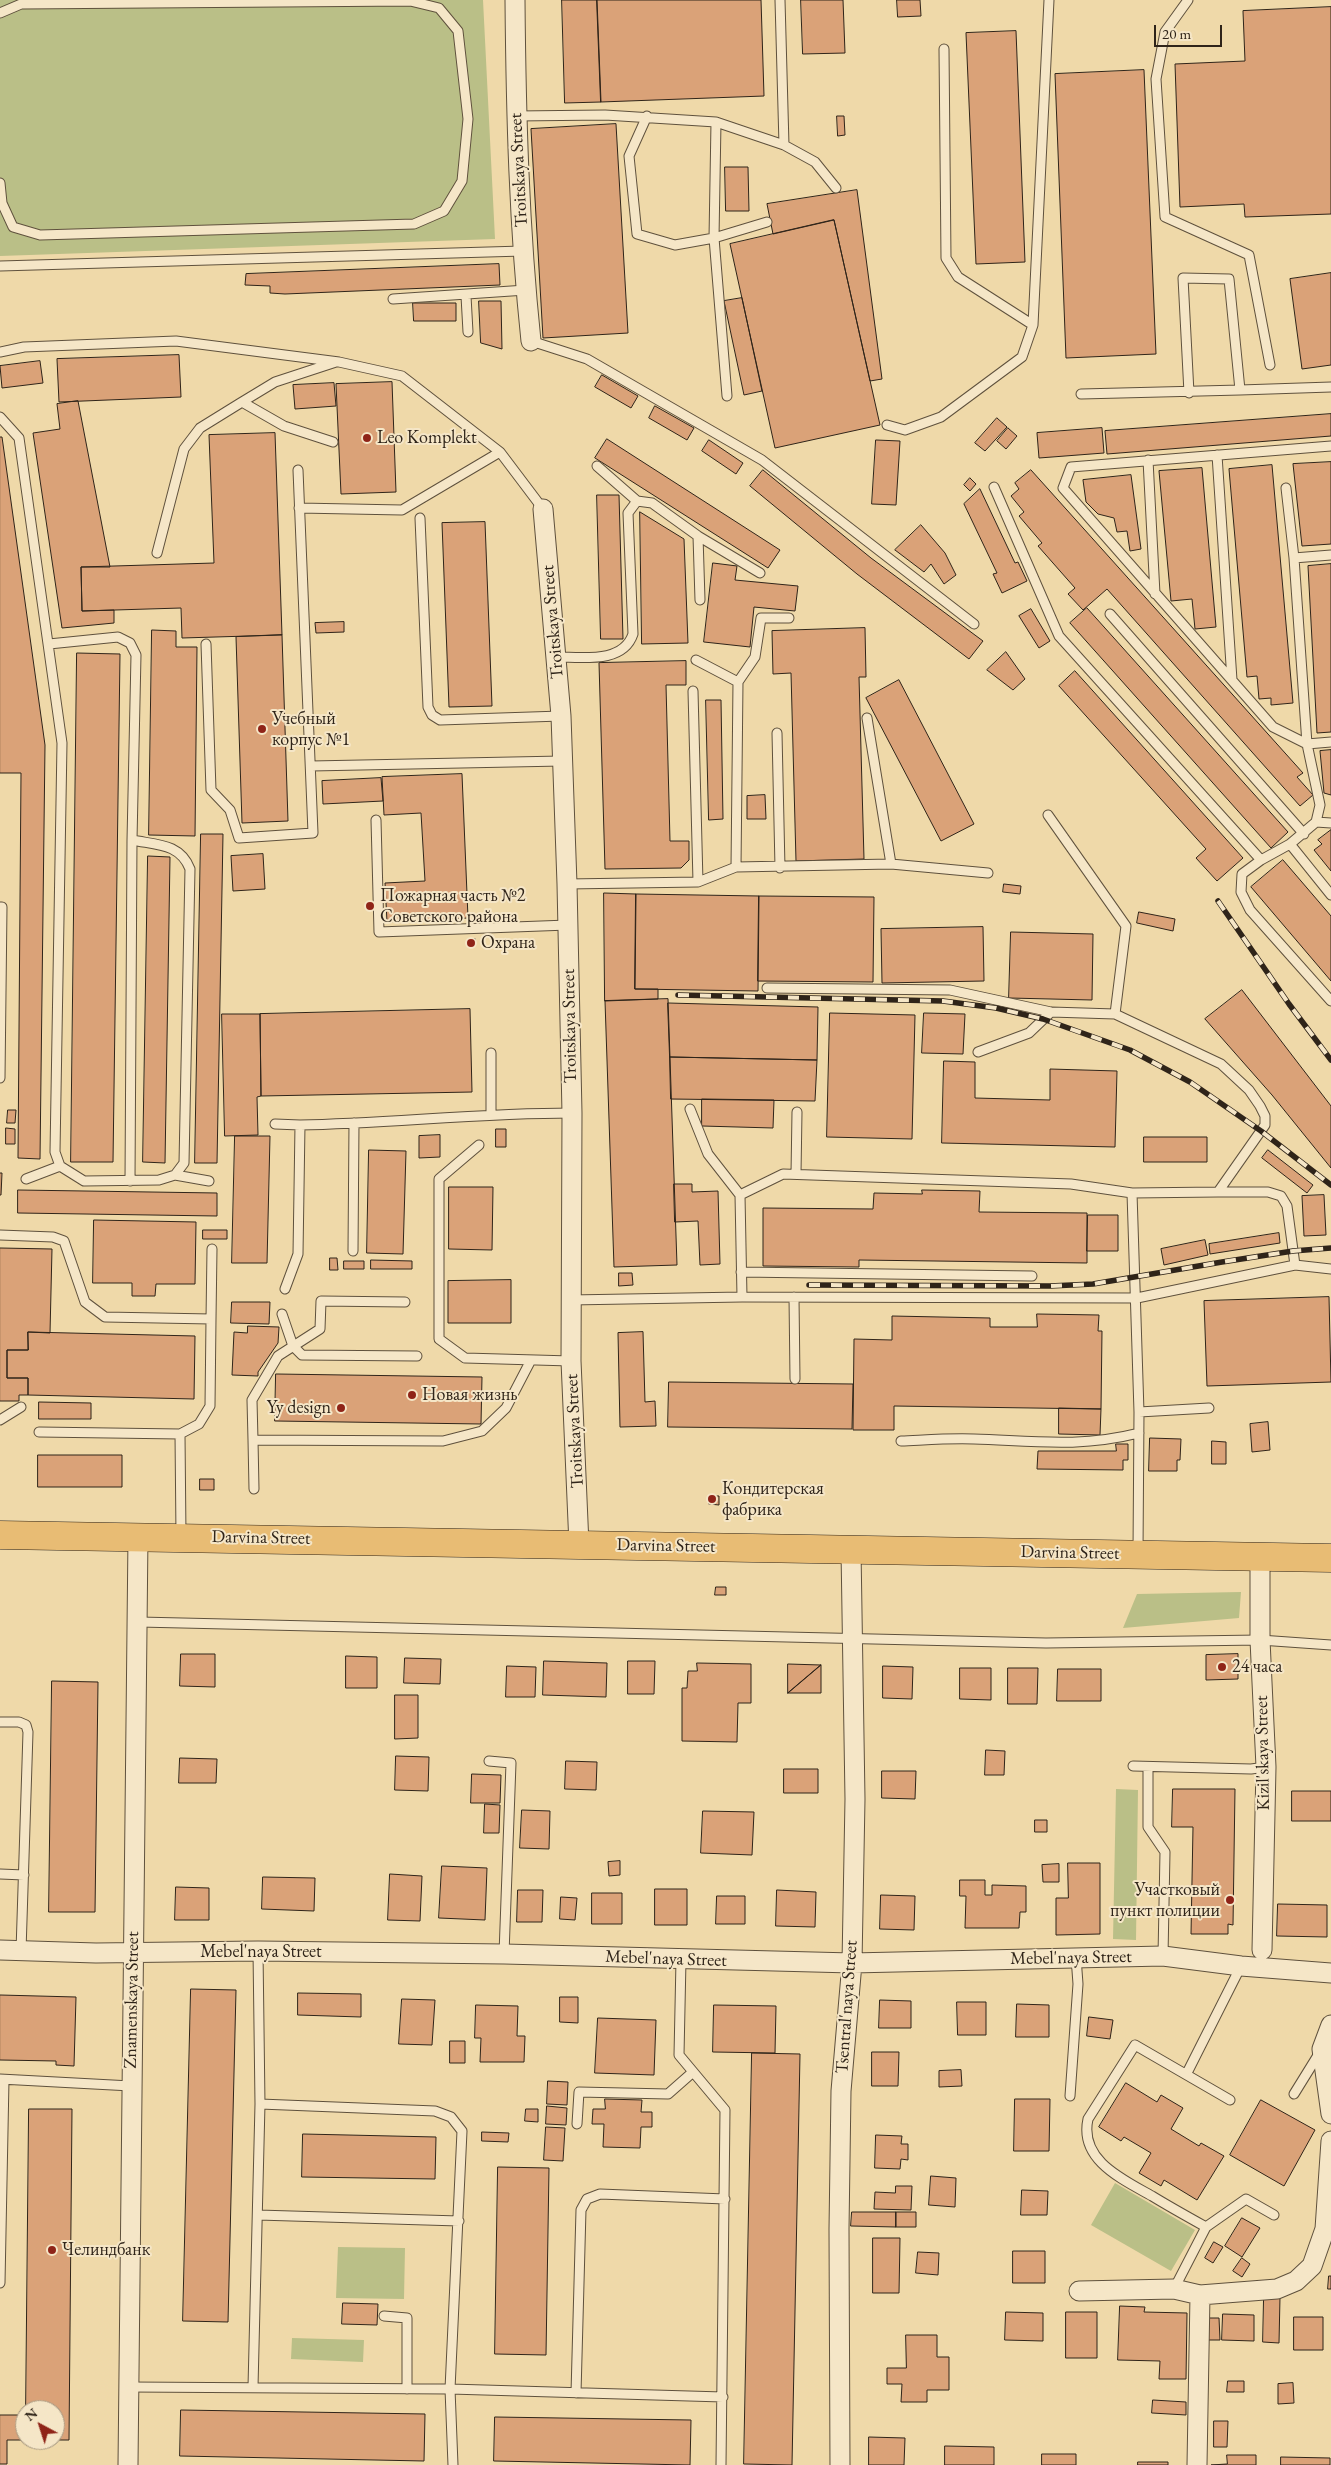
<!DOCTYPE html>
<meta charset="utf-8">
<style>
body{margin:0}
#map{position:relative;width:1331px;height:2465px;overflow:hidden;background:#efd9a9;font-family:"EB Garamond",serif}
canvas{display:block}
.north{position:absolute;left:15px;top:2400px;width:50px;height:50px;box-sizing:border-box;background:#f5e6c7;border:1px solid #a69881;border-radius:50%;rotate:320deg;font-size:14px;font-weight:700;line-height:20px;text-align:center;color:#2f2419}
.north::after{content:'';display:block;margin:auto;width:18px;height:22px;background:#8f2418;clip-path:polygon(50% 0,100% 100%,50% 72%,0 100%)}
.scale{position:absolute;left:1154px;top:25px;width:68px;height:22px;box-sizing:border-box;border:2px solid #2f2419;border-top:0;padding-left:6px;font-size:15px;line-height:18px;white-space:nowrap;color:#2f2419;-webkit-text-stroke:4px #f5e6c7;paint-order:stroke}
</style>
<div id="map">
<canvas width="1331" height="2465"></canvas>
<div class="north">N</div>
<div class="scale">20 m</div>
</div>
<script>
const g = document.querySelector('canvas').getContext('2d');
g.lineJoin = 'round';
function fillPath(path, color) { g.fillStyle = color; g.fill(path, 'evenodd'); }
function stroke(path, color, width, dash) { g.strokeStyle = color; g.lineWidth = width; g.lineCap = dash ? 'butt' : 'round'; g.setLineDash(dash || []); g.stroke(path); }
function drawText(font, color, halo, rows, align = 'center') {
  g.font = font + ' "EB Garamond",serif'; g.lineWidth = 4; g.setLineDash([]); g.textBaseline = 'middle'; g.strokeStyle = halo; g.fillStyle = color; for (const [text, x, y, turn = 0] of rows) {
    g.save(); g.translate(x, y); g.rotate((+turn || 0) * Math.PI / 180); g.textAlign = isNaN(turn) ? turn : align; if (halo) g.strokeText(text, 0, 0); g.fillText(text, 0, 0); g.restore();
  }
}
fillPath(new Path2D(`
 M0,0H483L495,239L0,256Z
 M1241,1592L1239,1618L1123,1628L1137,1594Z
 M1116,1789L1138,1790L1136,1940L1113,1939Z
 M1115,2183L1195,2230L1171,2271L1091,2225Z
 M338,2247L405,2248L404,2299L336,2298Z
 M292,2338L364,2340L363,2362L291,2359Z`), '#babf87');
const building = new Path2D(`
 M562,0H597L601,102L565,103Z
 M597,0H761L764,96L601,102Z
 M801,0H843L845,53L803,54Z
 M897,0H920L921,16L898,17Z
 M1331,7V214L1245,217L1244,204L1180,207L1175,64L1245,61L1243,11Z
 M1016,31L1025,262L976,264L966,33Z
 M1144,70L1156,354L1066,358L1055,74Z
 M837,116H844L845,135L838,136Z
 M616,124L628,333L543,338L531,129Z
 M725,167H748L749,211H726Z
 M857,190L882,379L870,381L834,220L773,234L767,204Z
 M834,220L880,425L775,448L730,244Z
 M499,264L500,285L285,294L270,293V286L245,285L246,274Z
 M1331,273V365L1302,369L1290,279Z
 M742,298L762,391L744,395L724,301Z
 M479,301H501L502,349L481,343Z
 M413,303H456V321H414Z
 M179,355L181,397L59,402L57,359Z
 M40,361L43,383L2,388L0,366Z
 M602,375L638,396L631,408L595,387Z
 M392,382L396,492L341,494L336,384Z
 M334,383L336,406L295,409L293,385Z
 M78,401L110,567H81L82,611L114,610V623L62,628L33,433L60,429L57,404Z
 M655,406L694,428L687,440L649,418Z
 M1331,414V436L1107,454L1105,431Z
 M997,418L1007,427L985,451L975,443Z
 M1008,428L1017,436L1006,449L997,441Z
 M1102,428L1104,453L1039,458L1037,433Z
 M275,433L282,635L182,638L181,608L82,611L81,567L214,563L209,435Z
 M0,437H2L45,745L40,1159L18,1158L21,773H0Z
 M607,439L780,550L768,568L595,458Z
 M709,440L743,463L736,474L702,451Z
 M876,440L900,441L896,505L872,504Z
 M1331,462V544L1302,546L1293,464Z
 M1272,465L1293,703L1271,705V698L1259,699L1257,676L1247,677L1229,469Z
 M1202,468L1216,627L1195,629L1192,599L1171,601L1159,471Z
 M763,470L871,558L983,641L969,659L857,574L750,486Z
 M1031,470L1303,773L1297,777L1313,795L1300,806L1107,589L1083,610L1068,594L1075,588L1038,546L1042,543L1019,516L1024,512L1011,496L1019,489L1015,483Z
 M1131,475L1141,549L1130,551L1127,531L1117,532L1114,518L1098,514L1086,502L1083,480Z
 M970,478L976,484L970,491L964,485Z
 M980,489L1015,563L1018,562L1027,581L1002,593L993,574L997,573L964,504Z
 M597,495H619L623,639H601Z
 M640,512L684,539L688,643L642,644Z
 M485,522L492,706L449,707L442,523Z
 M921,525L945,553L956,575L944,584L931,564L924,572L895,550Z
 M713,563L737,566L735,580L798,586L795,611L754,607L750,647L704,642Z
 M1331,564V732L1317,733L1308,566Z
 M1087,608L1288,832L1271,848L1070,623Z
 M1031,609L1050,641L1039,648L1019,616Z
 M344,622V632L316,633L315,623Z
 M865,628L866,677H859L864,859L796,861L791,673L773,674L772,631Z
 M152,630L176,631V647H197L195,836L149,835Z
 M282,635L288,821L242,823L236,637Z
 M1006,652L1025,679L1013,690L987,670Z
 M77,653L120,654L113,1162H71Z
 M686,661V685H666L670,841H689V860L681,868L605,869L599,663Z
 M1075,671L1243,858L1217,881L1196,858L1206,849L1059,686Z
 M899,680L974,824L941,841L866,698Z
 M706,700H721L723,819L709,820Z
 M1331,750V795L1324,793L1320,751Z
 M462,774L468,918L387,922L385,883L425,881L421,813L384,815L382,777Z
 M381,778L383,801L323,804L322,781Z
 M765,795L766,819H747V796Z
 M1331,830V871L1314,850L1322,844L1318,840Z
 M201,834H223L217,1163H195Z
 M263,854L265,889L233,891L231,856Z
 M148,856L170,857L165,1163L143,1162Z
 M1283,860L1331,916V981L1251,887Z
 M1004,884L1021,886L1020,894L1003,892Z
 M604,893L636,894L635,989H658V999L605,1001Z
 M636,894L759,896L758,991L635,989Z
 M759,896L874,897L873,982L758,981Z
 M1139,912L1175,919L1173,931L1137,923Z
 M983,927L984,981L882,983L881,929Z
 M1011,932L1093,934L1092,1000L1009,998Z
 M475,939V945L468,946V940Z
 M1242,990L1331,1106V1168L1272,1095L1205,1019Z
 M668,999L677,1265L614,1267L605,1001Z
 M668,1003L818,1007L817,1060L670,1057Z
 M470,1009L472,1092L261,1096L260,1014Z
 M830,1013L915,1015L912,1139L827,1137Z
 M924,1013L965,1014L963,1054L922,1053Z
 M222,1014H260L261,1096L257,1097L258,1135L225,1136Z
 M670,1057L817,1060L815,1101L671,1099Z
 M944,1061L975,1062V1098L1050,1100V1069L1117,1071L1115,1147L942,1143Z
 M702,1099L774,1100L773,1128L702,1126Z
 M8,1110H16L15,1123H7Z
 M6,1128L15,1129V1144H6Z
 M496,1129H506V1147H496Z
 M440,1135V1157L419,1158V1136Z
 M235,1136H270L267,1263H232Z
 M1144,1137H1207V1162H1144Z
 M369,1150L406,1151L403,1254L367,1253Z
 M1268,1150L1313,1185L1307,1193L1262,1158Z
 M0,1173H2L1,1195H0Z
 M674,1184H692V1192L718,1191L720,1264L700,1265L698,1221L675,1222Z
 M449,1187H493L492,1250L449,1249Z
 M18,1190L217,1193V1216L18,1213Z
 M922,1190L980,1191L979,1212L1087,1213V1263L859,1260V1267L763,1266V1208L873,1209L874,1193L922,1194Z
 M1324,1195L1326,1235L1304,1236L1302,1196Z
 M1088,1215H1118V1251H1087Z
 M94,1220L196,1222L195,1284H156L155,1296H132V1283H93Z
 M203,1230H227V1239H203Z
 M1279,1233L1280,1243L1210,1254L1209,1244Z
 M1205,1240L1208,1255L1164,1265L1161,1249Z
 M0,1248L52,1249L50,1333L28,1332V1350H7V1378H28V1395H19V1401H0Z
 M330,1258H337L338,1270H330Z
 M371,1260L412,1261V1269H371Z
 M344,1261H364V1269H344Z
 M619,1273H632L633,1285L619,1286Z
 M511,1280V1323H448V1281Z
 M1329,1297L1331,1382L1207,1386L1204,1301Z
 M232,1302H270L269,1324L231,1323Z
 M1037,1314L1099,1315L1098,1331H1102L1101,1409L894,1406V1430H853L854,1339L892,1340V1316L990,1318V1327H1037Z
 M248,1326L279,1327L278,1343L258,1372V1376L232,1375L234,1332L247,1333Z
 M28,1332L195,1336L194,1399L28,1395V1378H7V1350H28Z
 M643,1332L645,1402L655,1401L656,1426L620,1427L618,1333Z
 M276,1374L482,1377L481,1424L275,1421Z
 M669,1382L853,1384L852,1429L668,1427Z
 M39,1402L91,1403V1419H39Z
 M1059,1408L1101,1409L1100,1435L1059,1434Z
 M1268,1422L1270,1450L1252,1452L1250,1424Z
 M1150,1438L1181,1439L1180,1460H1177V1471H1149Z
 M1212,1441L1226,1442V1464H1212Z
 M1116,1444H1128V1460H1123V1470L1037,1469L1038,1451H1116Z
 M38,1455H122V1487H38Z
 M200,1479H214V1490H200Z
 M709,1496H719V1505L709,1504Z
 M716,1587H726V1595H715Z
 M181,1654H215V1687L180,1686Z
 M1238,1654V1679L1206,1680V1655Z
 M346,1656L377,1657V1688H346Z
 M405,1658L441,1659L440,1684L404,1683Z
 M544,1661L607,1663L606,1697L543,1695Z
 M628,1661H655L654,1694H628Z
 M697,1663L751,1664V1703H738L737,1742L682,1741V1688H687L688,1671H697Z
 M788,1664L821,1665L788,1693Z
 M821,1665V1693H788Z
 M507,1666L536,1667L535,1697H506Z
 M883,1666L913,1667L912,1699L883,1698Z
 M960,1668H991V1700L960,1699Z
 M1008,1668H1038L1037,1704H1008Z
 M1058,1669H1101V1701H1057Z
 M52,1681L98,1682L95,1912H49Z
 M395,1695H418V1738L395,1739Z
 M986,1750L1005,1751L1004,1775H985Z
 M396,1756L429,1757L428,1791L395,1790Z
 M180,1758L217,1759L216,1783H179Z
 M566,1761L597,1762L596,1790L565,1789Z
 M784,1769H818V1793H784Z
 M882,1771H916L915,1799L882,1798Z
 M472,1774L501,1775L500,1803H471Z
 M1173,1789H1235L1233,1925L1228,1924V1934H1191L1193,1827H1172Z
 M1292,1791H1331V1821H1292Z
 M485,1804L500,1805L499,1833H484Z
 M522,1810L550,1811L549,1849L520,1848Z
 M703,1811L754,1812L752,1855L701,1853Z
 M1035,1820H1047V1832H1035Z
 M620,1861V1875L609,1876L608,1862Z
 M1068,1863H1100V1934L1056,1935V1898H1068Z
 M1059,1864V1882H1043L1042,1865Z
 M442,1866L487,1868L485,1920L439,1918Z
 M390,1874L422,1876L420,1921L388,1920Z
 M263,1877L315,1878L314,1911L262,1909Z
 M960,1880H985V1895H992V1885L1026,1886V1912H1020L1019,1928H965L966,1896H960Z
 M176,1887L209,1888V1920H175Z
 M655,1889H687V1925H655Z
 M518,1890H543L542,1922H517Z
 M777,1890L816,1892L815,1927L776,1926Z
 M592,1893H622V1924H592Z
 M881,1895L915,1896L914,1930L880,1929Z
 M717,1896H745V1924H716Z
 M561,1897L577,1898L575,1920L560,1919Z
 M1278,1904L1327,1905V1937L1277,1936Z
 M191,1989L236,1990L228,2322L183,2321Z
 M298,1993L361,1994V2017L298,2015Z
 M0,1995L76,1997L74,2066L56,2065V2061L0,2060Z
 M560,1997H578V2023L560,2022Z
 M402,1999L435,2000L432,2045L399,2044Z
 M880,2000L911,2001V2028H879Z
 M957,2002H986V2035H958Z
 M1017,2004L1049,2005V2037H1016Z
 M476,2005L518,2006L517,2036H525L524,2062H480L481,2038H475Z
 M714,2005L776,2006L775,2053L713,2052Z
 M1089,2017L1113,2020L1110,2039L1087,2036Z
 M598,2018L656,2020L654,2075L595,2073Z
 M450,2041H465V2063H450Z
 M872,2052H899L898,2086H872Z
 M752,2053L800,2054L792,2465L744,2464Z
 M961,2070L962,2086L939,2087V2071Z
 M548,2081L568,2082L567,2105L547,2104Z
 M1126,2083L1157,2102L1161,2095L1183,2108L1171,2129L1199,2146L1201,2143L1224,2156L1197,2200L1164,2180L1161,2186L1139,2173L1151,2153L1124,2137L1121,2141L1099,2127Z
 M605,2099L642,2100L641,2112H652V2127H641L640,2148L603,2147L604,2124H592L593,2109H605Z
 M1015,2099H1050L1049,2151H1014Z
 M1261,2100L1315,2130L1284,2186L1230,2155Z
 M547,2106L567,2108L566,2125L546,2124Z
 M29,2109H72L69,2440H25H55V2410H26Z
 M526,2109H538V2122L525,2121Z
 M546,2127L565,2128L563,2161L544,2160Z
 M482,2132L509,2133L508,2142L482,2141Z
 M303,2134L436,2137L435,2179L302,2177Z
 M876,2135L902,2136L901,2144H908V2160L901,2159L900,2169L875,2168Z
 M498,2167L549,2168L546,2355L495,2354Z
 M931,2176L956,2178L955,2207L929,2205Z
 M896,2186H912L911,2210L874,2209L875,2192L895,2193Z
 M1022,2190L1048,2191L1047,2215H1021Z
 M852,2212H896V2227L851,2226Z
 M896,2212H916V2227H896Z
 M1242,2218L1260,2228L1242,2257L1225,2246Z
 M873,2238H900L899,2293H873Z
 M1214,2242L1223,2247L1213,2263L1205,2258Z
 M1013,2251H1045V2283H1013Z
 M918,2252L939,2253L938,2275L916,2273Z
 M1242,2258L1250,2264L1242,2277L1233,2271Z
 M1329,2276H1331V2289H1328Z
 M1264,2297H1280L1279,2343L1263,2342Z
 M343,2303L378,2304L377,2325L342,2324Z
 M1120,2306L1145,2307L1144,2312L1187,2313L1186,2379H1159L1160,2361L1118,2360Z
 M1006,2312L1043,2313V2341L1005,2340Z
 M1066,2312H1097V2358H1066Z
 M1223,2314L1254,2315V2341L1222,2340Z
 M1294,2317H1323V2350H1294Z
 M1202,2318H1219L1220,2340H1202Z
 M906,2335H937V2357H949V2390H927V2402H901L902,2384H887V2368H906Z
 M1228,2381H1244V2392H1227Z
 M1293,2383L1294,2403L1278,2404V2384Z
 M1153,2400L1186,2402V2415L1152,2413Z
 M181,2410L425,2414L424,2461L180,2456Z
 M0,2415H18V2423H25V2440H7V2464H0Z
 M495,2417L691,2420L690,2465L494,2461Z
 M1214,2421H1228L1227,2447H1214Z
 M869,2437L905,2438L904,2465H869Z
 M945,2446L994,2447V2465H945Z
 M1042,2454H1076V2465H1042Z
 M1227,2455H1256V2465H1211L1227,2464Z
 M1281,2457L1330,2458V2465H1281Z
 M1138,2462H1168V2465H1138Z`);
fillPath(building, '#daa278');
stroke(building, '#2f2419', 1);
const service = new Path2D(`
 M780,0L784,145
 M1188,0L1165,32L1156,79L1165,217L1249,255L1270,365
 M0,13L21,4L410,1L439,8L458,31L468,119L462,181L444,211L414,224L40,235L13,227L2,203L0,183
 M944,49L946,258L958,277L1033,325
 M516,116L605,115L716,122L784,145L815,162L836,188
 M647,116L629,156L637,234L675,245L714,238L767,222
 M716,122L714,238L727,396
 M0,266L523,251
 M466,296L468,332
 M393,299L526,290
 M531,341L587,359L762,460L974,624
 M0,352L24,347L176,341L339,362L402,376L500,452L543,509
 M1189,393L1183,278L1229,279L1240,390L1331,387
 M1081,394L1240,390
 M242,402L275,382L336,362
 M0,417L19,438L62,743L55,1152L60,1166L84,1181L159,1180L175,1175L184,1163L190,869C180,843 156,845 132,840
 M887,425L905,430L941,417L1022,357L1033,325L1049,0
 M1331,446L1071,467L1063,488L1273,727L1307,744L1331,742
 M1217,455L1232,680
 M1148,460L1155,594
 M597,466L637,501
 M994,487L1059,636L1261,860
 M1286,488L1294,558L1307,744L1320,805L1316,822L1290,844L1261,860L1242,874L1241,892L1250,910L1331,1001
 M299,508L402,510L500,452
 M420,518L428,707L432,715L440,720L561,716
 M698,536L700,600
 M157,553L184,449L200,428L242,402L284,426L333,442
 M1294,558L1331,555
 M1110,614L1304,834
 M49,644L118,637L130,643L136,655L132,840L130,1181
 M206,644L211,790L230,810L239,838L313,833L298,470
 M556,657C582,657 623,664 633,634L628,513L637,501L652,503L698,536L760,573
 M696,660L738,682
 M693,691L698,882
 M867,718L891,864
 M777,733L780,868
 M311,766L562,761
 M1048,815L1126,926L1115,1014L1221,1064L1249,1090L1260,1106L1265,1116V1125L1218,1192H1268L1281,1196L1287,1206L1295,1265L1331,1269
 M376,820L379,932L568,925
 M1316,822L1331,823
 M1290,844L1331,895
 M736,867L738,682L755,657L761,618H789
 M567,884L698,882L736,867L891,864L988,873
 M0,907H2L0,1078
 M767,988L950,990L1051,1012L1115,1014
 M978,1052L1029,1033L1051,1012
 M491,1053V1113
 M690,1109L708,1154L740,1195
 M275,1124L300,1125
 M479,1145L439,1179V1339L465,1358L571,1361
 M796,1174L797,1112
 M175,1175L209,1181
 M26,1179L60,1166
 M1132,1193L1139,1412L1138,1552
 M0,1235L53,1237L64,1241L85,1302L105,1317L211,1319L210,1406L199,1424L180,1434L39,1432
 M353,1251L354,1123
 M741,1272L1032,1276
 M285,1289L298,1254L300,1125C391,1123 481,1113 572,1113
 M742,1297L740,1195L783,1174L1071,1184L1132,1193L1218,1192
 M794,1297L795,1379
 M570,1300L742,1297L1137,1298L1295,1265
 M405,1302L321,1301L320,1329L278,1356L252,1400L253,1440L443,1441L482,1431L506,1408L531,1360
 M282,1314L293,1346L302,1355L417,1356
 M211,1319L212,1249
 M1139,1412L1209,1408
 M0,1420L21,1407
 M180,1434L181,1536
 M253,1440L254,1489
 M901,1441C925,1440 950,1438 974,1439C1034,1441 1079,1448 1139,1433
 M139,1622L1046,1643L1260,1640L1331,1645
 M0,1722H19L26,1725L28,1732L21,1951
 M489,1761L511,1763L504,1954
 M1133,1766L1251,1769L1266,1767
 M1148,1767V1827L1165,1852L1163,1956
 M0,1874L24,1875
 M681,1960L679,2055L725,2110L721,2465
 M1187,2073L1241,1966
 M0,2079L131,2086
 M1294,2094L1320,2052
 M1070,2096L1078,1984L1076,1957
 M1230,2100L1135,2045L1088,2119C1079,2160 1122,2179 1152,2196C1170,2207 1188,2217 1206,2227L1246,2199L1274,2215
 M260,2104L435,2111L451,2117L462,2131L450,2389L453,2465
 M577,2124L579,2092L668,2094L693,2072
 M258,2215L459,2221
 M0,2283L4,2080
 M1174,2289L1206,2227
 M384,2316L407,2318V2389
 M129,2387L450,2389L723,2397
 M253,2387L260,2104L258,1951
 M576,2393L581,2210L587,2199L600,2194L725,2199`);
const minor = new Path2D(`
 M515,0C516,114 519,227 531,341
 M543,509L561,716L567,884L572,1113L571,1361L579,1545
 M1260,1557V1640L1266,1767L1262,1950
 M0,1950L96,1953L258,1951L504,1954L852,1963L1163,1956L1241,1966L1331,1973
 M1331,2025L1322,2049L1331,2114
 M1079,2291L1174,2289L1200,2295L1277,2289L1296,2281L1312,2266L1325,2229L1331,2141
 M128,2465L138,1536
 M840,2465L839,2229L841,2091L852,1963L855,1799L851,1550
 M1197,2465L1200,2295`);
const primary = new Path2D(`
 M0,1535L1331,1558`);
stroke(service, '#5f513d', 11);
stroke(minor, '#5f513d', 21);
stroke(primary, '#2f2419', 29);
stroke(service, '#f5e6c7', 9);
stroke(minor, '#f5e6c7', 19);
stroke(primary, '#e8bc74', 28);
const rail = new Path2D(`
 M1218,901L1289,1004L1331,1060
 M678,995L943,1001L996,1008L1043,1019L1130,1050L1190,1082L1261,1131L1331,1185
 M809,1285L1050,1286L1093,1284L1222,1262L1293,1251L1331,1248`);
stroke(rail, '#2f2419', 5.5);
stroke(rail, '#f5e6c7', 4, [11]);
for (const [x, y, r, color] of [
 [367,438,5,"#8f2418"],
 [262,729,5,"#8f2418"],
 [370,906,5,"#8f2418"],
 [471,943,5,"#8f2418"],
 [412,1395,5,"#8f2418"],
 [341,1408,5,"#8f2418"],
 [712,1499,5,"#8f2418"],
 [1222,1667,5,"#8f2418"],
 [1230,1900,5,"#8f2418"],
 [52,2250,5,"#8f2418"]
]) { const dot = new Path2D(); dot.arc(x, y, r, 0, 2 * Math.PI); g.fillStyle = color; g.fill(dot); stroke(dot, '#f5e6c7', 2); }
drawText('18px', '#2f2419', '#f5e6c7', [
 ["Troitskaya Street",519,170,-93],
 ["Troitskaya Street",553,622,-95],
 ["Troitskaya Street",570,1026,-91],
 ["Troitskaya Street",575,1431,-93],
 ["Darvina Street",261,1538,1],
 ["Darvina Street",666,1546,1],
 ["Darvina Street",1070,1553,1],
 ["Kizil'skaya Street",1263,1753,-91],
 ["Mebel'naya Street",261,1952],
 ["Mebel'naya Street",1071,1958,-1],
 ["Mebel'naya Street",666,1959,2],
 ["Znamenskaya Street",132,2000,-89],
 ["Tsentral'naya Street",847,2007,-86]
]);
drawText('18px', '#2f2419', '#f5e6c7', [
 ["Leo Komplekt",377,438],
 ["Учебный",272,719],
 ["корпус №1",272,740],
 ["Пожарная часть №2",380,896],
 ["Советского района",380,917],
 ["Охрана",481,943],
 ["Новая жизнь",422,1395],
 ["Yy design",331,1408,"right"],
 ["Кондитерская",722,1489],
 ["фабрика",722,1510],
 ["24 часа",1232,1667],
 ["Участковый",1220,1890,"right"],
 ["пункт полиции",1220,1911,"right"],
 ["Челиндбанк",62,2250]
], 'left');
</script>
